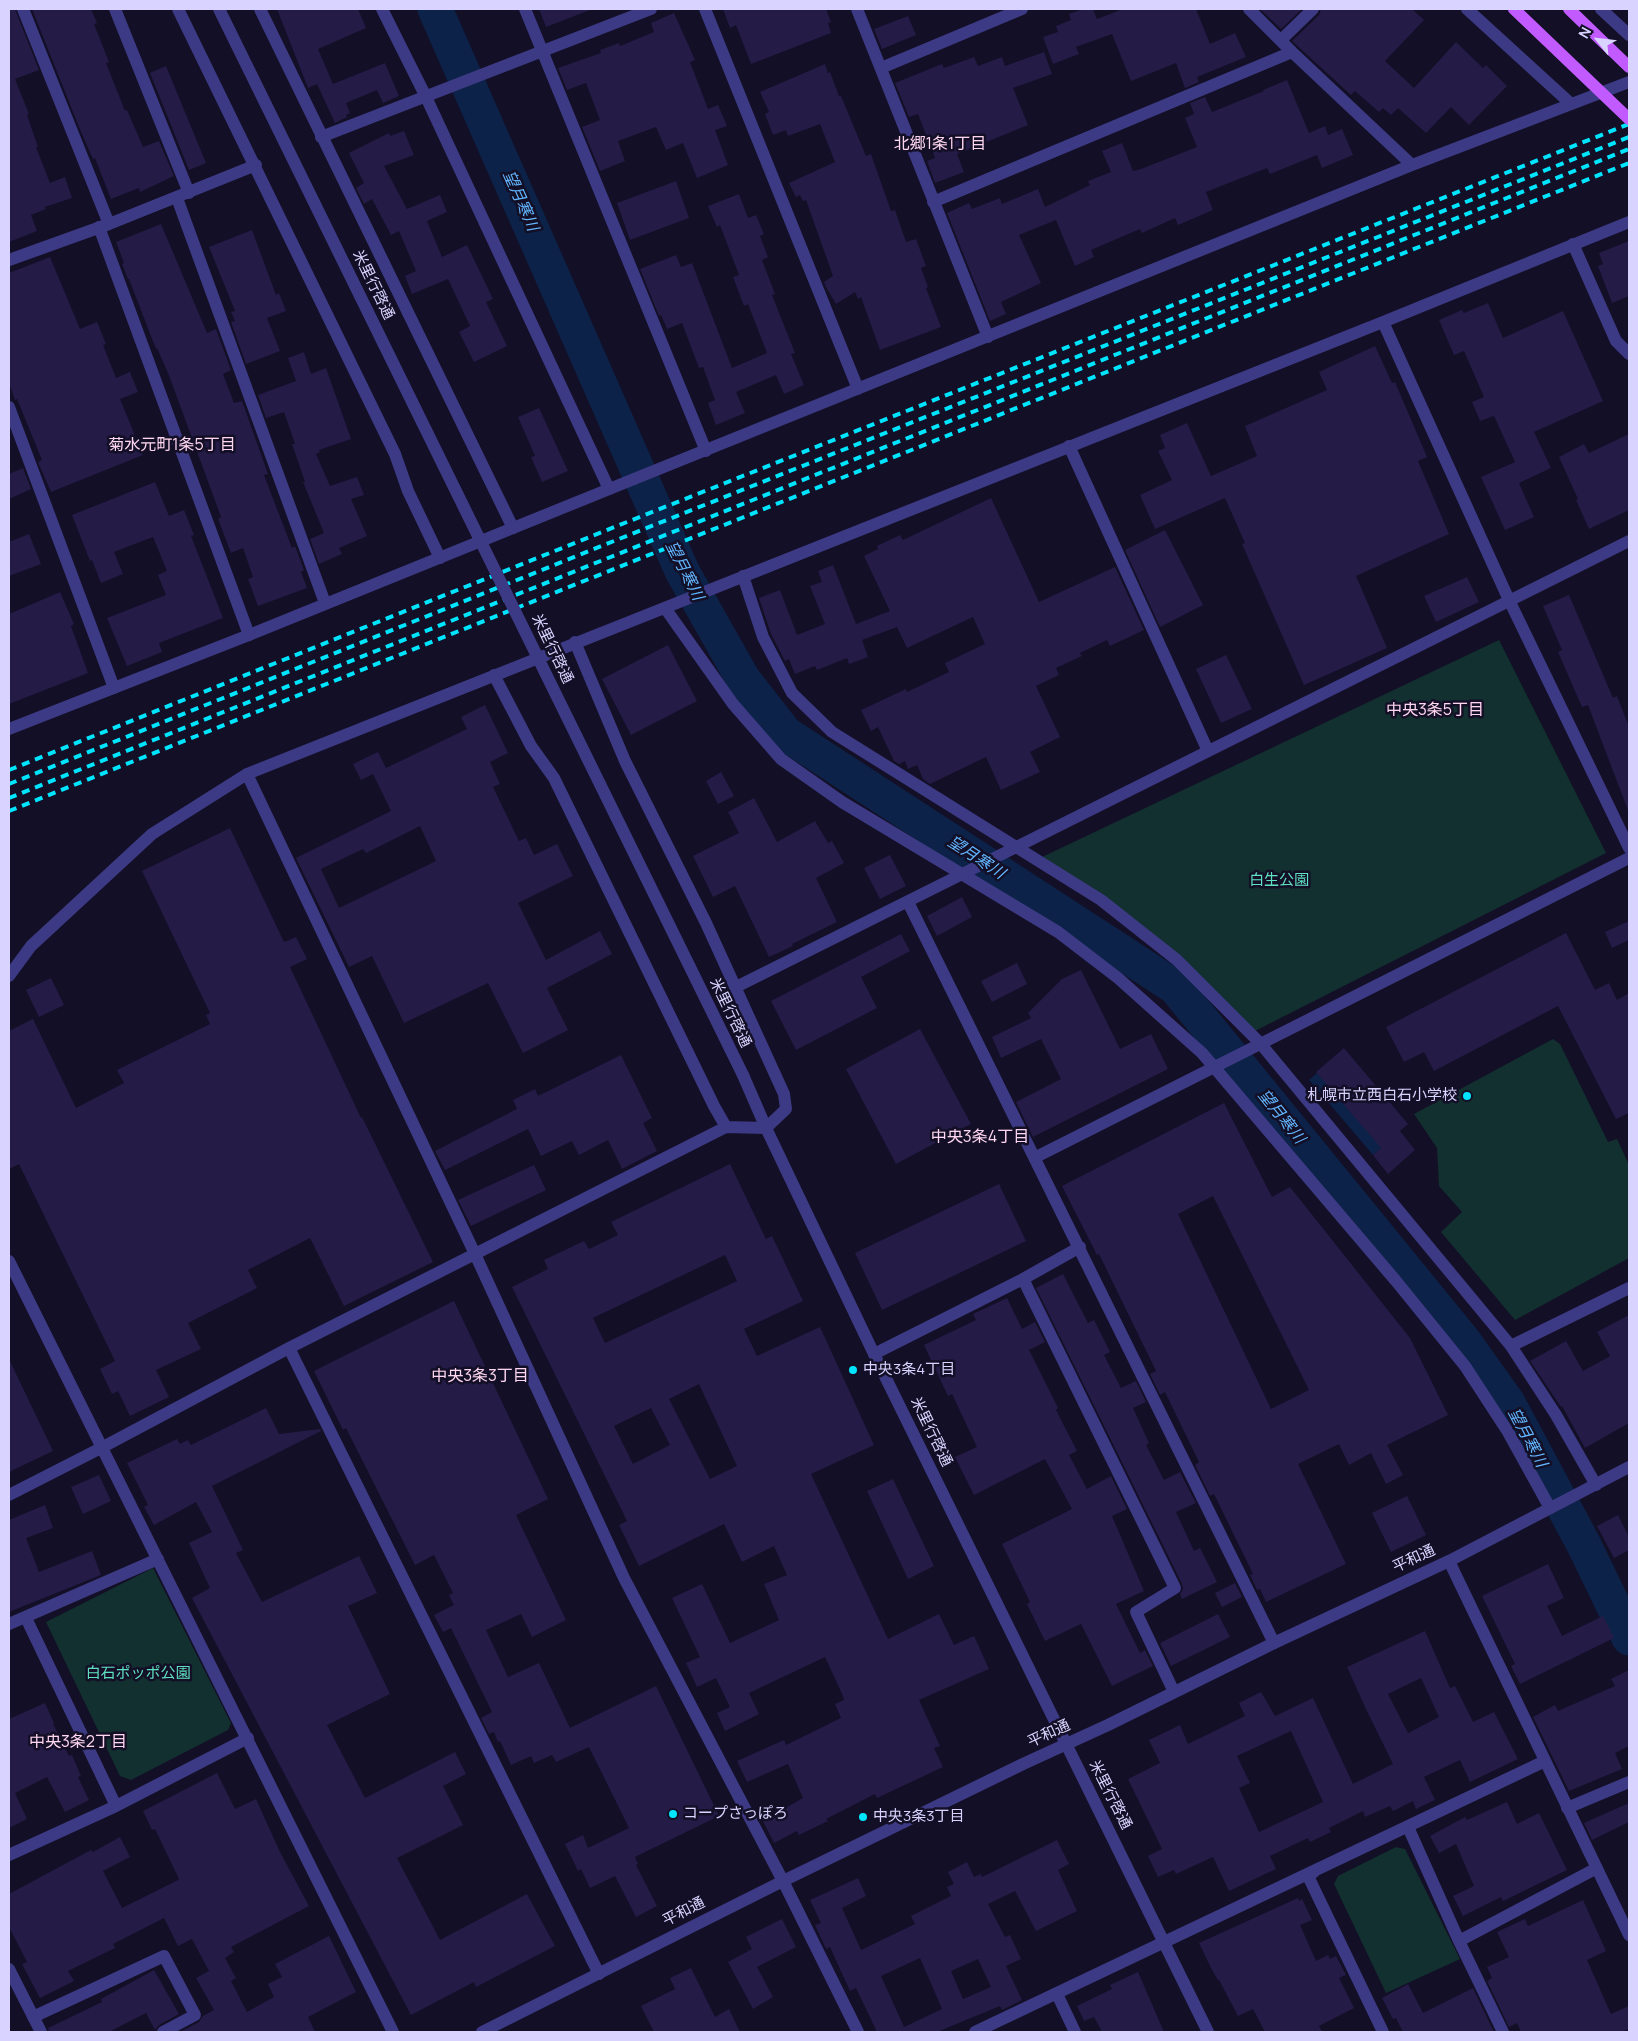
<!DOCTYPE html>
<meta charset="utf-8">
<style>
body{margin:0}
#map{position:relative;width:1638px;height:2041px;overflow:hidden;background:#130f26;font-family:Manrope,sans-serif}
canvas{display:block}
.frame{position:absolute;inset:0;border:10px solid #d9d4ff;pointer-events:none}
.north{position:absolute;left:1573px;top:15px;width:50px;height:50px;-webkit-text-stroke:4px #130f26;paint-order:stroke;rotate:299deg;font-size:14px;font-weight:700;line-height:20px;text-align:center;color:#d9d4ff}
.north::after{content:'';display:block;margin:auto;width:18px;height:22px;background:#d9d4ff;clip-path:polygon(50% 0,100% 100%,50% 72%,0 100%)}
</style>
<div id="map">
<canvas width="1638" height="2041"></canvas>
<div class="frame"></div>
<div class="north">N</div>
</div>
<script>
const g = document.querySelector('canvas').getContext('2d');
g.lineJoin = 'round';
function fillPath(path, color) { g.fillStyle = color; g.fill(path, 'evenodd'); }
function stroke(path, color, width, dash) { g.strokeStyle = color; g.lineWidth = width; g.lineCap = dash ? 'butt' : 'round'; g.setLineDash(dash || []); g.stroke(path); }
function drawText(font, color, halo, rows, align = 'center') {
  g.font = font + ' Manrope,"Noto Sans JP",sans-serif'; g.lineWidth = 5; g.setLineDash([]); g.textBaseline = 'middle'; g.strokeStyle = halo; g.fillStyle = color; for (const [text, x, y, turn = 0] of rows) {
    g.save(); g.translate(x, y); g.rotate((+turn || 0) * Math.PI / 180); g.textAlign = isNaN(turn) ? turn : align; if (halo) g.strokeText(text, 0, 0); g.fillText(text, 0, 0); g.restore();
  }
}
fillPath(new Path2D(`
 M1499,640L1606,853L1251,1033L1162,944L1040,858Z
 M1553,1039L1560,1044L1608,1142L1617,1139L1629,1165V1258L1515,1320L1441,1232L1462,1212L1439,1186L1437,1148L1414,1114Z
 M153,1568L231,1723L228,1730L131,1780L120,1776L46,1622Z
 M1396,1847L1405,1849L1460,1959L1386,1993L1334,1884L1338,1876Z`), '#12302f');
fillPath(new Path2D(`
 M1336,1057L1400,1132L1373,1155L1309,1080Z`), '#0c2248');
stroke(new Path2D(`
 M435,9L682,571L743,679L786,734L1175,987L1463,1340L1508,1403L1584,1545L1629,1638`), '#0c2248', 35);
fillPath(new Path2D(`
 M9,9H15L39,70L15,79L29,114L27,115L38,147H36L50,183L65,177L72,198L45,207L46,209L31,215L37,231L9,242Z
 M32,9H91L97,23L94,24L109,62L106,63L125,111L127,110L143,147L159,141L174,176L140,192L139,188L111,199L95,158L93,159L79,127Z
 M277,9H358L366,28L318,49L333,84L385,63L399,96L383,103L377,90L346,103L350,113L346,115L347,117L335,123L317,84L308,88Z
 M539,9H589L590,10L546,27Z
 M723,9H826L831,22L828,23L831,33L751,64L736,25L730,28Z
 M1083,9H1093L1097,19L1123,9H1196L1210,44L1235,33L1246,57L1197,77L1199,82L1185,88L1176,63L1131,81L1112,34L1076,47L1079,54L1053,64L1043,37L1058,32L1056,26L1071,20L1069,14Z
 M1260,9H1302L1281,29Z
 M1321,9H1412L1424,20L1385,61L1414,88L1456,42L1483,68L1486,65L1507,86L1469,125L1451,107L1426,133L1398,108L1391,115L1383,108L1379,112L1355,91L1351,95L1292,41L1319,15Z
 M674,13L695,60L690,62L708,109L718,105L727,126L715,130L728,165L697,178L683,143L666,150L656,127L618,141L625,161L600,171L582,127L600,120L586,83L567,90L558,68L601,53L600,50L619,43L620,46L654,32L651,23Z
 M908,16L916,35L882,49L874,29Z
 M1044,52L1052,74L1013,88L1028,125L957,154L964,172L935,183L927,161L935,158L918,114L909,117L895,83L942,64L944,68L974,57L978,66L1002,57L1005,66Z
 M825,64L828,73L830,72L839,96H841L866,156L871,154L891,211L895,210L906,242L916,239L926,266L921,268L928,287L926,288L941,327L880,350L861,297L858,299L855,292L836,304L826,287L824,282L833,276L806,200L803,201L800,195L796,197L789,183L835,162L820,124L788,136L786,130L773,135L765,114L769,112L760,92Z
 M166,66L206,163L189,170L150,73Z
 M1287,80L1309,133L1325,126L1328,135L1342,129L1353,155L1322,168L1317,155L1270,174L1267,168L1206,192L1213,210L1178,225L1175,218L1142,233L1140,229L1091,250L1094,257L1075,266L1056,220L1019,235L1041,283L1001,302L1006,314L990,321L947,213L969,203L972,209L1000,198L1002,204L1038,189L1045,207L1090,185L1088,181L1111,172L1102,151L1122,143L1133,171L1141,169L1197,147L1185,118L1194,114L1190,103L1205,97L1212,112L1264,91L1263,90Z
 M404,131L414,155L384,166L407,209L440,195L447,212L427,221L442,257L467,245L493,299L486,302L507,346L474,362L459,332L470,326L448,279L412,294L405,276L416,271L399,231L391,235L372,199L364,204L356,188L364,183L349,153L389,133L390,136Z
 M676,181L689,218L630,240L617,203Z
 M739,194L748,218L756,215L764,234L760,236L768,257L762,260L775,294L772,295L795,353L791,354L804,385L784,394L776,375L736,392L745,413L716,425L708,403L715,400L703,367L699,368L682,323L667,329L661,315L659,316L640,269L676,255L681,267L692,263L732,368L767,353L748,304L744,306L733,277L739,275L720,225L717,227L708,206Z
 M161,224L207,333L216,329L231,370L223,374L234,403L242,401L268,474L264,475L292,548L295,546L304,570L301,572L307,588L258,606L248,579L253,577L243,548L231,553L218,519L221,517L195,446L168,373L157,348L156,349L129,279H128L122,264L124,263L116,242Z
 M252,230L276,295L279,293L286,311L267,318L280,351L246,364L231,322L235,321L231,312L235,311L209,247Z
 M1629,241V296L1612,303L1598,266L1603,264L1599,253Z
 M50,257L80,329L97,322L106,344L103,345L116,378L130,372L138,392L120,399L143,455L51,492L38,462L42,460L17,399L15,400L9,383V273Z
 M1488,303L1503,338L1563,311L1603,401L1534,432L1551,468L1519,483L1534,517L1505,530L1481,477L1515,462L1494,416L1480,421L1472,402L1484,397L1464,351L1454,355L1439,320L1462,310L1464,313Z
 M1375,346L1392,383L1395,382L1427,457L1418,461L1449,534L1356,576L1387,648L1304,685L1242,544L1245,543L1225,498L1155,529L1140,495L1172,480L1158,451L1165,448L1160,435L1187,423L1211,476L1257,456L1245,426L1327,390L1319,372Z
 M304,352L311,374L326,368L351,439L319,450L320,452L316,454L330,486L357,477L364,495L351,499L367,536L339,548L342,554L319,564L310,539L324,533L303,482H305L292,444H295L284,412L266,418L258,395L296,381L288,358Z
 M539,408L568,471L542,482L531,457L535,456L518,417Z
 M1629,434V510L1589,529L1576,500L1578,499L1559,457L1584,444L1589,453Z
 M23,468L31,489L9,499V474Z
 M155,482L169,516L184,510L194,535L191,536L223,618L159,643L162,652L127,666L107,618L166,595L158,575L167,571L153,537L114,552L123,574L101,583L92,560L90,561L72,515Z
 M991,498L1039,602L1115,567L1144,630L1110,646L1107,640L1080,653L1082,656L1056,668L1059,675L1036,686L1060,737L1030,752L1040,772L1001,790L986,757L930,784L923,779L917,765L908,769L905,761L899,764L894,761L878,727L871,731L861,710L906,689L907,692L949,672L945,663L985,644L973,617L907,648L897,627L862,640L868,657L849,664L847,658L817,670L815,666L795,674L789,659L785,661L771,634L759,598L780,590L797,635L825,624L810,586L822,582L818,571L833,565L856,624L890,611L864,556L878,549L877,546L900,535L903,540Z
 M1165,530L1203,605L1160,627L1125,550Z
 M29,534L41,564L9,576V542Z
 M1467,577L1479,602L1436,622L1424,596Z
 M60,592L74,624L71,626L88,673L9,704V614Z
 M1569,595L1613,698L1617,696L1629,727V813L1588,705L1582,707L1558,652L1562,650L1543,606Z
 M668,645L697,701L631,735L602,679Z
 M1226,655L1252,709L1221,723L1196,669Z
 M485,705L508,753L490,762L500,784L493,787L519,841L526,838L534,855L557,844L573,876L518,903L546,960L600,931L612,954L547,988L568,1030L523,1053L488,983L404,1023L372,956L349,967L296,858L391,811L373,774L361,780L353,764L378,752L386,768L467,729L461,717ZM420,826L436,861L339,908L321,869L363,849L366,853Z
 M721,772L734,796L718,804L706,781Z
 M754,798L777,842L815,821L828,843L832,841L844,863L816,878L837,922L792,944L793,946L769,957L735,886L713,897L693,856L739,833L728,812Z
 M230,828L284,942L296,937L307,959L290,967L361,1118L362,1117L433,1262L344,1306L310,1238L248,1270L257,1288L188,1323L201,1349L156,1370L169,1397L130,1416L118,1391L112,1394L100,1369L115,1361L19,1164L9,1169V1031L33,1019L76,1108L124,1083L117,1070L210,1024L206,1015L210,1013L142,871Z
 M890,855L906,886L880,899L864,868Z
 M962,897L972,917L937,936L927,916Z
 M1629,921V940L1612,948L1605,932Z
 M1566,933L1595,990L1609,983L1617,1000L1629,993V1113L1616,1119L1558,1006L1434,1071L1424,1052L1404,1062L1386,1027Z
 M901,934L910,951L861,977L877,1008L796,1050L771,1001Z
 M1017,963L1027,984L992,1002L981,981Z
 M1081,970L1120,1049L1151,1034L1168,1069L1033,1137L1016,1102L1061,1079L1041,1039L1001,1058L992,1037L1031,1018L1028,1013L1062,979Z
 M51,978L64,1005L39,1017L26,990Z
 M920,1029L971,1124L896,1164L846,1069Z
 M1344,1048L1408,1124L1400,1131L1415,1150L1388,1174L1373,1155L1381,1148L1316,1072Z
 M621,1055L652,1118L643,1123L657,1151L622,1169L608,1140L579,1155L572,1141L541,1156L528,1129L445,1170L435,1151L517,1109L513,1100L535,1089L538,1096Z
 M1224,1103L1272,1197L1290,1187L1410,1338L1448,1415L1387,1445L1403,1475L1386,1484L1371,1453L1349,1465L1339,1444L1298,1464L1346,1564L1266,1602L1260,1589L1257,1590L1250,1575L1253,1574L1214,1494L1210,1496L1195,1465L1199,1462L1165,1392L1160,1395L1150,1374L1156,1371L1099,1254L1097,1255L1062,1186ZM1213,1196L1309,1390L1271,1409L1178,1214Z
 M730,1164L766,1239L772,1236L803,1301L744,1329L757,1356L820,1327L874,1445L811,1474L888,1639L939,1614L954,1645L974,1636L989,1669L919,1700L940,1746L934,1748L943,1767L877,1798L875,1794L826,1819L828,1821L799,1835L797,1831L774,1843L763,1821L803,1798L788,1764L747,1782L737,1761L784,1740L786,1745L841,1718L835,1704L844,1700L843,1696L825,1657L749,1693L759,1714L725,1731L717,1713L730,1707L716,1678L697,1687L686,1663L700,1657L672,1598L702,1584L730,1643L779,1620L764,1584L787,1575L774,1546L742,1562L724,1524L639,1566L619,1525L627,1521L512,1287L548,1269L544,1260L584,1241L589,1249L618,1235L611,1222ZM725,1255L737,1281L605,1343L593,1318ZM699,1384L737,1466L710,1479L669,1399ZM651,1408L670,1445L633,1464L614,1426Z
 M534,1165L546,1190L471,1226L458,1200Z
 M999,1184L1026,1241L882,1310L855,1253Z
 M1063,1274L1088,1323L1094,1320L1110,1352L1104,1355L1121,1388L1136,1381L1146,1402L1133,1408L1149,1443L1146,1445L1164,1480L1180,1472L1196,1503L1176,1512L1194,1551L1200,1548L1217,1582L1182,1599L1180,1594L1183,1589L1182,1584L1036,1288Z
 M1007,1298L1022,1329L1035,1322L1045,1342L1029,1350L1058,1408L1056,1410L1077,1451L1069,1455L1087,1489L1111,1476L1127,1509L1112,1516L1144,1591L1116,1604L1140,1653L1145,1650L1153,1666L1112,1686L1081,1624L1045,1641L1027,1604L1030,1602L1002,1544L1072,1509L1045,1459L974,1495L955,1457L977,1447L952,1394L948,1396L924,1345L976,1320L973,1314Z
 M454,1301L548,1499L516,1515L566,1620L532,1637L521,1614L486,1630L508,1677L539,1663L570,1728L656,1686L719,1816L635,1857L638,1864L636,1865L657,1906L636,1917L615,1876L590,1888L581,1869L578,1871L565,1844L583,1835L588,1848L629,1828L589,1747L556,1762L552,1755L534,1763L531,1756L511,1765L500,1741L498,1742L494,1732L489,1734L481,1718L492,1712L451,1628L443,1632L434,1615L454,1605L449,1595L453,1593L434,1555L415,1565L346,1428L343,1430L314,1371Z
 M1629,1315V1423L1585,1448L1562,1406L1561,1407L1530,1361L1566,1341L1583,1371L1610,1356L1597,1332Z
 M9,1359L53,1451L9,1472Z
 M266,1408L279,1434L320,1429L321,1431L212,1486L243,1550L236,1553L262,1602L359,1556L377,1593L348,1606L390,1694L327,1725L365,1798L455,1752L466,1774L443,1786L463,1825L397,1858L440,1940L527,1894L555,1946L476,1987L474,1982L411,2015L192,1598L210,1588L189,1543L212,1532L196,1502L154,1525L144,1507L148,1505L127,1463L177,1439L180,1444L188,1440L191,1445Z
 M99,1475L111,1501L83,1514L71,1487Z
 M893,1479L934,1566L908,1579L867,1491Z
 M1407,1496L1426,1535L1391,1552L1372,1513Z
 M45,1505L53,1528L26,1538L39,1572L92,1551L101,1575L9,1612V1520Z
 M1618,1515L1629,1537V1550L1614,1558L1597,1526Z
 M1548,1564L1564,1598L1547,1606L1562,1636L1603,1616L1614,1638L1520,1684L1511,1666L1515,1664L1482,1596Z
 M1235,1583L1242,1597L1222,1607L1215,1593Z
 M1218,1614L1230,1637L1171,1666L1160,1643Z
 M1425,1631L1450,1688L1455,1686L1473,1722L1494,1712L1518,1759L1470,1782L1460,1760L1424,1777L1435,1800L1416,1809L1413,1801L1393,1811L1390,1806L1365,1817L1363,1811L1329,1828L1331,1832L1310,1842L1308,1838L1270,1856L1276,1869L1229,1891L1213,1857L1176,1874L1174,1870L1158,1877L1148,1856L1162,1849L1128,1779L1160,1763L1149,1740L1180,1725L1188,1744L1245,1716L1239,1703L1261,1692L1275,1716L1313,1698L1353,1784L1393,1764L1366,1709L1347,1667ZM1421,1678L1439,1717L1408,1733L1388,1694ZM1291,1731L1323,1802L1259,1832L1239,1788L1250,1783L1237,1756Z
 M1629,1670V1746L1615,1753L1622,1769L1569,1791L1533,1717L1555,1705L1558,1711L1615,1686L1611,1679Z
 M45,1703L54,1723L53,1724L69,1756L72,1755L81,1776L78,1777L89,1800L65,1812L47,1777L15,1793L27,1819L9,1828V1719Z
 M217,1773L235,1809L256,1799L280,1852L309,1906L231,1947L234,1952L225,1958L236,1978L231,1981L247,2012L274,1997L268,1984L282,1977L275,1964L329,1936L356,1992L308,2017L315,2032H180L199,2022L203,2016L214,2010L196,1978L209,1971L192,1939L178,1946L164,1918L113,1944L115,1948L68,1971L74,1981L40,1998L22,1964L27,1962L9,1927V1894L91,1850L93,1852L120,1837L130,1857L103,1871L122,1908L178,1880L179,1879L155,1829L152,1830L143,1811Z
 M1507,1802L1517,1824L1539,1813L1567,1870L1503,1901L1501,1897L1463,1916L1453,1896L1474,1886L1456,1844L1439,1853L1430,1836L1465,1817L1467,1820Z
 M1629,1803V1822L1592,1840L1584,1823Z
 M1057,1840L1069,1864L1058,1870L1077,1911L1036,1931L1015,1891L988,1904L1005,1937L1010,1935L1021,1959L1006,1966L1022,2000L1002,2010L1000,2006L937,2032H877L856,1988L850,1991L830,1947L826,1949L815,1925L821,1923L810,1900L858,1878L866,1896L842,1908L861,1950L915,1924L911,1916L951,1896L947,1887L954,1884L948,1872L967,1862L974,1877L981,1874L982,1877ZM920,1958L942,2009L904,2027L881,1976ZM978,1959L991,1987L963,1999L951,1971Z
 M1298,1898L1299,1901L1302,1899L1312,1920L1300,1925L1316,1961L1328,1955L1330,1959L1336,1956L1346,1975L1339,1978L1354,2008L1319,2026L1322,2032H1265L1253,2009L1238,2016L1219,1980H1218L1211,1968L1199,1943Z
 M1583,1900L1606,1951L1587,1960L1611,2014L1629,2006V2029L1621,2032H1521L1517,2023L1509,2027L1487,1981L1492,1978L1487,1967L1509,1957L1497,1932L1525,1919L1528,1926Z
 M782,1919L796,1947L757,1967L773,1997L753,2009L728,1962L752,1949L746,1937Z
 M691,1968L715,2017L729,2009L740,2032H654L641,2006L675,1989L670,1978Z
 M154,1970L179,2014L159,2025L155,2030L146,2013L109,2032H49L48,2028L102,2002L101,1999Z
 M1138,1972L1164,2032H1102L1094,2017L1084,2021L1077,2006L1112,1989L1110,1985Z
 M1408,1984L1423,2013L1473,1988L1494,2032H1403L1396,2018L1393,2019L1382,1998Z`), '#241b47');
stroke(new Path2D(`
 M23,9L109,224
 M115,9L189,193
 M178,9L395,454L408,491L440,558
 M260,9L513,528
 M382,9L426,97L609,489
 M525,9L706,451
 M705,9L858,389
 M857,9L988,337
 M1249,9L1292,52L1412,165
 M1467,9L1570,103
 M1601,9L1629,35
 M1281,40L1313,9
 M881,68L1022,9
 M321,137L651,9
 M177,198L325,603
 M933,202L1292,52
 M99,227L249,635
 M1573,244L1616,341L1629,354
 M9,260L109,224L256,165
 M1383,322L1509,600L1629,848
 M9,407L114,688
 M1069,446L1208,751
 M634,479L1412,165L1629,82
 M743,576L763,637L792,693L832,732L1101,900L1177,960L1260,1043L1511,1346L1556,1415L1596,1485
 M665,608L733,704L781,759L842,802L1058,932L1118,978L1202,1053L1396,1281L1465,1366L1508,1432L1550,1508
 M494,675L531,746L554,778L714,1106L726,1127
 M247,774L475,1254L624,1578L783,1881L858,2032
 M908,902L1274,1643
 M9,976L31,946L152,834L247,774L1383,322L1629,222
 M736,987L1629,541
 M1036,1157L1629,858
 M9,1261L393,2032
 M1023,1279L1175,1588L1136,1612L1174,1692
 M1511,1346L1629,1288
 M289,1348L599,1974
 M874,1354L1023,1279L1080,1247
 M9,1495L101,1448L289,1348L726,1127L766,1128L786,1109L784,1094L706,923L625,761L575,642
 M1449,1561L1629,1935
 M26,1618L116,1806
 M9,1624L158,1559
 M1567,1808L1629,1782
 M1408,1827L1459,1941L1503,2032
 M9,1855L116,1806L248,1738
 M1314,1872L1308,1876L1383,2032
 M1459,1941L1597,1868
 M9,1969L41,2032
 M1057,1994L1075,2032
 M33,2017L164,1956L195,2015L163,2032
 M975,2032L1545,1761`), '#3d3a85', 12);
stroke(new Path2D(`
 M9,729L249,635L634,479
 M743,1075L766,1128L874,1354L1208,2032
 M482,2032L783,1881L1023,1764L1108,1725L1274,1643L1449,1561L1629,1467`), '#3d3a85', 12);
stroke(new Path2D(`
 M1569,9L1629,67`), '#c25bff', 12);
stroke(new Path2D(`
 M9,770L617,526L1629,124
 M9,784L619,539L1629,137
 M9,798L1629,149
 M9,811L1629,163`), '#00e5ff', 4, [8, 6]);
stroke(new Path2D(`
 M219,9L743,1075`), '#3d3a85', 12);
stroke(new Path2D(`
 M1514,9L1629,119`), '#c25bff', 12);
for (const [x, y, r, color] of [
 [1467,1096,5,"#00e5ff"],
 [853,1370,5,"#00e5ff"],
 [673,1814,5,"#00e5ff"],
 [863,1817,5,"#00e5ff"]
]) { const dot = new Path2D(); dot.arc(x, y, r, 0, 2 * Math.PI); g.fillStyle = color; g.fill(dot); stroke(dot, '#130f26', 2); }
drawText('15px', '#d9d4ff', '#130f26', [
 ["米里行啓通",373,285,64],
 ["米里行啓通",552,649,64],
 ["米里行啓通",730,1013,64],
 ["米里行啓通",931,1432,64],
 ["平和通",1414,1559,-25],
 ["平和通",1049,1734,-25],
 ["米里行啓通",1110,1795,63],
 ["平和通",684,1912,-27]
]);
drawText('15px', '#5fe0c0', '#130f26', [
 ["白生公園",1279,881],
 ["白石ポッポ公園",138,1674]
]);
drawText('15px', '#d9d4ff', '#130f26', [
 ["札幌市立西白石小学校",1457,1096,"right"],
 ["中央3条4丁目",863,1370],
 ["コープさっぽろ",683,1814],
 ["中央3条3丁目",873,1817]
], 'left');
drawText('16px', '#ffd6f0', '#130f26', [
 ["北郷1条1丁目",940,145],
 ["菊水元町1条5丁目",172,446],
 ["中央3条5丁目",1435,711],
 ["中央3条4丁目",980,1138],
 ["中央3条3丁目",480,1377],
 ["中央3条2丁目",78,1743]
]);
drawText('italic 16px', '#62b6ff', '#130f26', [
 ["望月寒川",520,201,66],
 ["望月寒川",684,571,63],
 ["望月寒川",976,858,33],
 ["望月寒川",1281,1117,51],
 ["望月寒川",1527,1438,62]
]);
</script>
